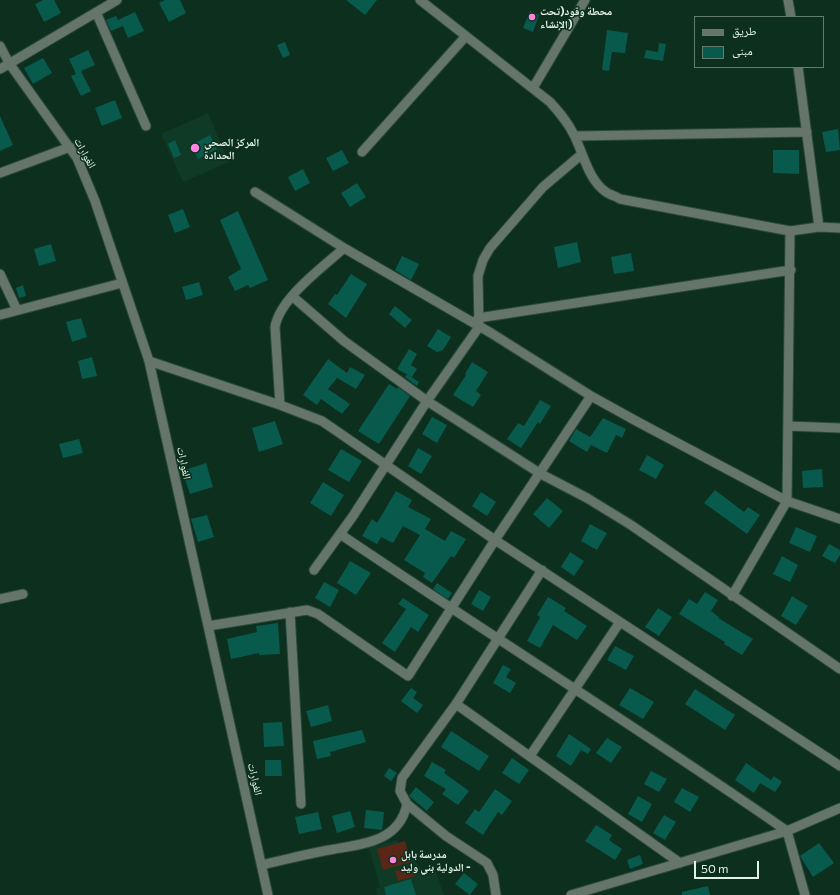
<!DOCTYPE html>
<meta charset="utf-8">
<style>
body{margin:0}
#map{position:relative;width:840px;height:895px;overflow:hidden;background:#0d2f1e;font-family:Commissioner,"Noto Naskh Arabic",sans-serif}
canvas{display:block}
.legend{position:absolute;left:694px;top:16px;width:130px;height:52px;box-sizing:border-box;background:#0d2f1e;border:1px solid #627d6f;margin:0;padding:5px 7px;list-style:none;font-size:12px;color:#e1f3e8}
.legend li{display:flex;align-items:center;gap:8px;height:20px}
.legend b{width:20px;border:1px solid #627d6f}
.scale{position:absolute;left:694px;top:861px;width:65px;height:18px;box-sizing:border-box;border:2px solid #e1f3e8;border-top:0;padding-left:5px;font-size:12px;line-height:14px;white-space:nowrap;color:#e1f3e8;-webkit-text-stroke:3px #0d2f1e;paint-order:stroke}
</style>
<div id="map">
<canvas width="840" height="895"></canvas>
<ul class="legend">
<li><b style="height:5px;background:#66756b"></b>طريق</li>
<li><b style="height:11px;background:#085a4d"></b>مبنى</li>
</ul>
<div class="scale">50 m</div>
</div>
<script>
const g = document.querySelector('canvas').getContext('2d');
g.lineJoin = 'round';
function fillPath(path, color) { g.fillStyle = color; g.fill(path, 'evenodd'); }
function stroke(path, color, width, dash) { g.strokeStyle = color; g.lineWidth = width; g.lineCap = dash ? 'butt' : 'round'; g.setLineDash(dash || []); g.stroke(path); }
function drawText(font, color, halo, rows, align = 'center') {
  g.font = font + ' Commissioner,"Noto Naskh Arabic",sans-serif'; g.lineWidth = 3; g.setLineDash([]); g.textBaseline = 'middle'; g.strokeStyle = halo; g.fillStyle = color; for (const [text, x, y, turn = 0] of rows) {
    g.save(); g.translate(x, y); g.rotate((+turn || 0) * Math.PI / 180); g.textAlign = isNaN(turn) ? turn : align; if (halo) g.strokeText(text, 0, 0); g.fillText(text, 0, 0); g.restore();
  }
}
fillPath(new Path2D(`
 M208,113L229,162L183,182L161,134Z
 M396,840L426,874L436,872L444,895H377L376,888L380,887L369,848Z`), '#0f3a25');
fillPath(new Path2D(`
 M405,841L411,862L383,870L377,849Z
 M413,867L415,876L398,881L395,871Z`), '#592717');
fillPath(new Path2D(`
 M43,0H54L61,13L44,22L35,4Z
 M165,0H180L186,13L169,22L159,3Z
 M346,0H377L365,15Z
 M530,11L539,15L533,32L523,28Z
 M135,12L144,31L128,38L123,26L111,31L106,20L116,16L118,20Z
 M607,30L628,33L625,53L612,52L609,71L602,70Z
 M285,42L290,55L283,58L277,45Z
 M659,43L666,44L663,61L644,58L646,50L658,52Z
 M88,50L95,65L81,71L91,91L81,96L71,76L76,74L69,59Z
 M43,58L52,73L33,84L24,68Z
 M115,100L122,118L102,126L95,108Z
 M0,116L13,145L0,151Z
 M838,129L840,150L826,152L822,132Z
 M210,135L217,149L198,159L191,145Z
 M175,140L181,155L174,158L168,144Z
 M342,150L349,163L333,171L326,158Z
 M773,150H799V174L773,173Z
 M303,169L310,183L295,191L288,177Z
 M357,183L366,197L350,207L341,193Z
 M183,209L190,227L175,233L168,215Z
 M238,211L268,280L250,288L248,285L235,291L228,277L241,269L220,220Z
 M577,242L581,262L558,268L554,247Z
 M51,244L56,261L39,266L34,249Z
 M631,253L634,271L614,274L611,257Z
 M402,256L419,264L411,280L395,270Z
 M351,274L367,284L346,318L328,304L335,294L337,295Z
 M199,282L203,295L186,300L182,287Z
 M23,285L26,296L19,298L16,288Z
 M395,306L412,320L405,328L389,314Z
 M81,318L87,337L72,342L66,322Z
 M438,329L451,337L443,350L437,352L427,346Z
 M409,349L417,354L411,365L417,369L412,377L397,369Z
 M92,357L97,376L82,379L78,361Z
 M328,359L347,373L350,367L365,375L356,389L337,378L328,389L350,404L342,414L321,399L317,405L303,395Z
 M472,362L488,372L476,391L481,395L473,407L453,395L466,375L465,374Z
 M407,374L419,382L417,386L405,377Z
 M389,384L397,389L398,387L410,396L379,444L358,431Z
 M540,400L551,406L540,424L538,422L521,448L507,439L518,423L524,426Z
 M432,417L447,425L437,443L422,434Z
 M603,418L626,429L622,438L616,435L607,453L591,445L587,452L569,441L576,429L590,437Z
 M275,421L283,444L259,452L252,428Z
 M79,439L83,453L63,458L59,444Z
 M418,448L432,456L421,474L408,466Z
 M341,449L362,461L349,482L328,470Z
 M647,455L664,465L656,479L639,470Z
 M206,463L213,487L190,494L182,471Z
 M822,469L823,487L803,488L802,471Z
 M323,482L344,495L331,516L310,503Z
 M715,490L744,512L748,507L760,515L747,534L704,503Z
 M396,491L412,500L408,507L431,519L425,529L445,541L451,531L466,539L454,558L451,556L432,583L423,577L425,573L404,560L420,535L403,526L393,543L381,537L377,544L362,536L372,519L377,523Z
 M481,492L496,502L487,516L472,506Z
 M547,498L563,511L549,528L533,514Z
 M207,515L214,537L198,542L191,519Z
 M590,524L607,533L597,550L581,541Z
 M796,527L817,536L810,552L789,543Z
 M829,544L840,550V555L835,563L822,556Z
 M570,552L584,561L574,576L561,567Z
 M782,556L798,565L790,582L773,574Z
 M350,561L371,573L356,595L337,583Z
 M324,582L339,590L330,607L315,598Z
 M437,583L452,593L448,599L433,589Z
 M479,590L491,597L483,611L471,604Z
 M705,592L718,600L711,611L719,617L718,618L753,639L742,655L724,644L725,642L679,614L689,599L697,604Z
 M792,596L808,606L796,625L781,616Z
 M548,597L566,608L564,611L587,626L577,640L553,625L540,648L527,641L540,617L537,615Z
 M403,598L429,615L418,632L411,627L395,652L382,643L406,609L398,604Z
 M658,608L672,617L659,636L645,627Z
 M278,623L280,654L259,655V653L231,659L227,639L257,632L256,626Z
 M615,646L634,656L626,670L607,660Z
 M503,665L511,669L506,677L516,683L510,693L493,683Z
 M411,688L417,692L413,698L423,705L417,713L401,701Z
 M630,688L654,702L643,719L619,705Z
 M695,689L735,715L725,730L685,704Z
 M328,705L332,721L311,727L306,711Z
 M282,722L284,746L264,747L263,723Z
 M362,730L366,742L330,752L331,756L317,759L313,741Z
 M451,731L489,756L479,771L441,747Z
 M569,734L591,749L588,754L581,750L571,766L556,756Z
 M607,738L622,747L611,763L596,753Z
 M512,758L529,770L519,784L502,773Z
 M265,760H281L282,776H265Z
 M432,762L446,770L444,773L469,791L458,805L442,794L446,789L424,776Z
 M746,763L771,780L774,776L782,782L775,792L760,783L754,793L735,780Z
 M389,768L397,773L391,781L384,776Z
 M651,771L667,779L659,792L644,784Z
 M416,787L434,802L427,811L409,796Z
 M682,788L699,797L690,812L674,802Z
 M495,789L512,801L502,815L498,812L483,835L465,823L475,809L479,812Z
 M638,796L652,804L642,822L628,814Z
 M366,810L384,812L382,830L364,828Z
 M350,811L355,827L337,833L332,816Z
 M318,812L322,829L299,834L295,817Z
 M664,815L676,822L665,840L653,833Z
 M596,825L612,835L609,840L622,849L615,860L585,841Z
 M819,843L834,863L813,877L800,856Z
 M640,855L643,864L630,869L627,860Z
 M464,873L478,884L470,895L455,884Z
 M411,879L416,895H386L384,887Z
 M708,886L710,895H682V892Z`), '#085a4d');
const minor = new Path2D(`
 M420,0L550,102C559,112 568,122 574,135C583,152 588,180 606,192C610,195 616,196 620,199L790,231L819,227L840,228
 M788,0L791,17
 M96,12L146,126
 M0,46L9,63L77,158L95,201L149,361L268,895
 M798,67L819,227
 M0,69L117,0
 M533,88L585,0
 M575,136L807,132
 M362,152L466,36
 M0,173L70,147
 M255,192L344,248L491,333L591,396L638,422L787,501L840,519
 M0,274L17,310
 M292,296L344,341L427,401L541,474L587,498L631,525L840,669
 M0,315L122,283
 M478,318L791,270
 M149,361L280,405L322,421L495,540L840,766
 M280,405L275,327C280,298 322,268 344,248
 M788,426L840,428
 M340,534C488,634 640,729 787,831L805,895
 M314,570L353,516L427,401L479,327L478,276L483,260L490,248L543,187L582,154
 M732,596L787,501L790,231
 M0,599L23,594
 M290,612L301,804
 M208,626L307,610L318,614L408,676L495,540L591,396
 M456,704L680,863
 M530,756L620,622
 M262,865C284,860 306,854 329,850C361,844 399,843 407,804
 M496,895L493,875L487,863L446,836L407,804L400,791L402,778L456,704L542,570
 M571,895L787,831L840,808`);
stroke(minor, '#2b4a3a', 11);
stroke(minor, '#66756b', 9);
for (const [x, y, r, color] of [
 [532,17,4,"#ff85de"],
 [195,148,5,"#ff85de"],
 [393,860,4,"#ff85de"]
]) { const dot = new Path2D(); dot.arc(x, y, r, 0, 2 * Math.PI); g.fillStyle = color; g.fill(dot); stroke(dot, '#0d2f1e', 1.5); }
drawText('bold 11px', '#e1f3e8', '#0d2f1e', [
 ["محطة وقود(تحت",540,11],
 ["الإنشاء)",540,24],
 ["المركز الصحي",204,142],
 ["الحدادة",204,155],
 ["مدرسة بابل",401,854],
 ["الدولية بني وليد -",401,867]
], 'left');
drawText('11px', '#e1f3e8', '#0d2f1e', [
 ["الغوارات",85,153,61],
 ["الغوارات",184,463,78],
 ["الغوارات",255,779,77]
]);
</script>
